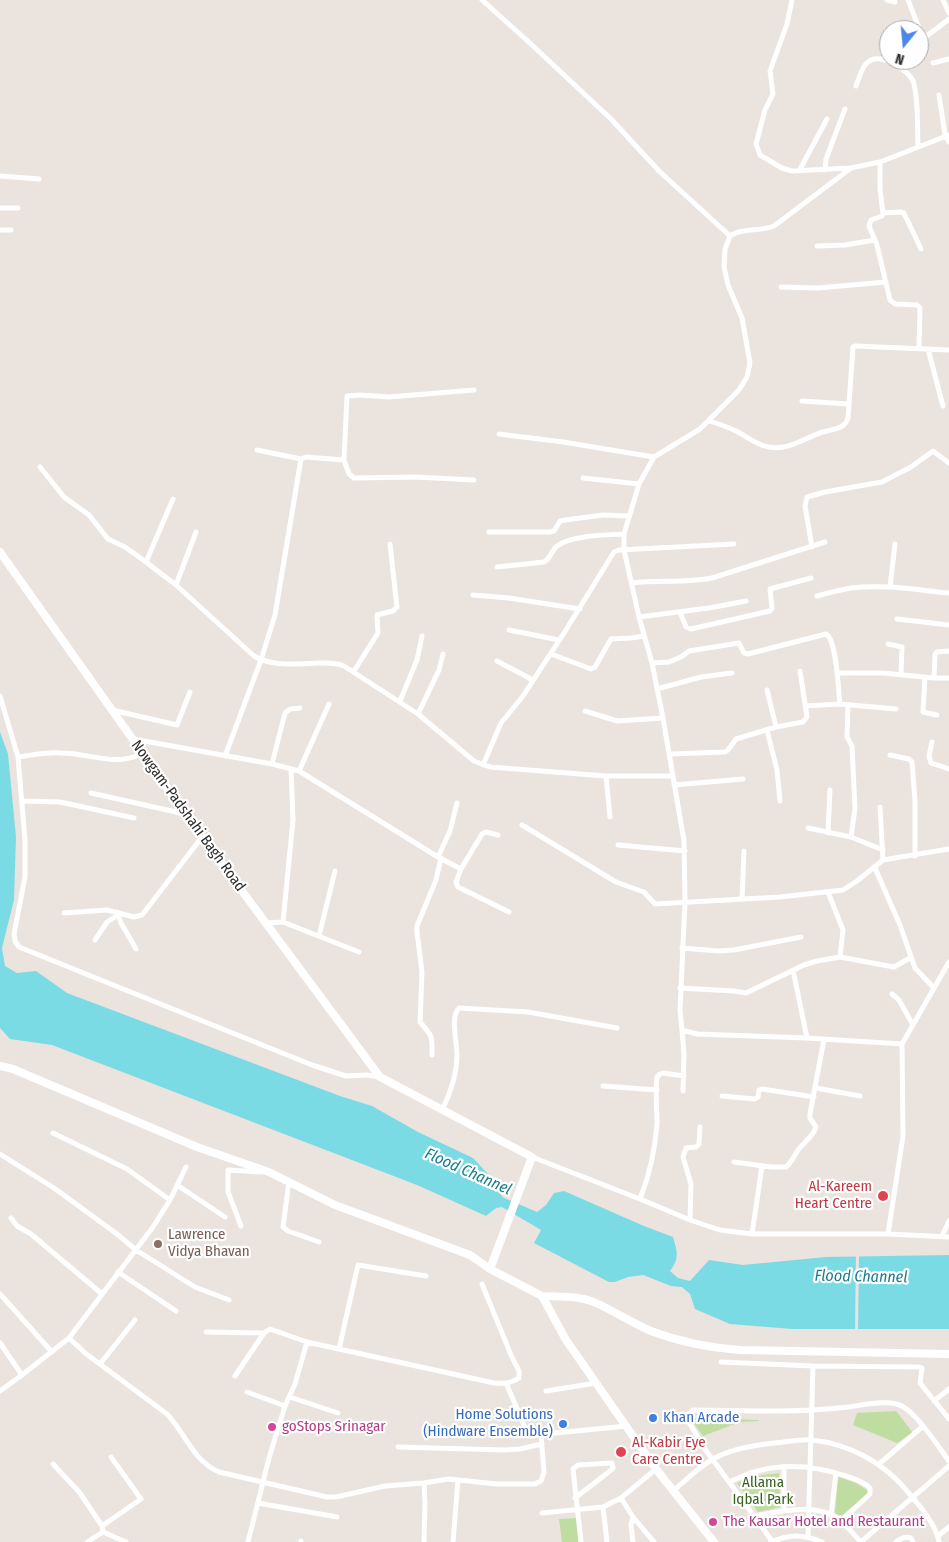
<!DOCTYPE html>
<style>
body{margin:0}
#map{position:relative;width:949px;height:1542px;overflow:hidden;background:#ebe3de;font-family:"Fira Sans Condensed",sans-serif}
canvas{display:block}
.north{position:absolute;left:879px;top:20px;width:50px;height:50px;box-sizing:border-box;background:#fff;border:1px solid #aaa;border-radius:50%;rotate:197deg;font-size:14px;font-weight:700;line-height:20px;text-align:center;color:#2b2b2b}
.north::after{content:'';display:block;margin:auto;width:18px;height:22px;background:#4d86ea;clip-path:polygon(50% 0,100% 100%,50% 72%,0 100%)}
</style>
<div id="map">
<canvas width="949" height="1542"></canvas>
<div class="north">N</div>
</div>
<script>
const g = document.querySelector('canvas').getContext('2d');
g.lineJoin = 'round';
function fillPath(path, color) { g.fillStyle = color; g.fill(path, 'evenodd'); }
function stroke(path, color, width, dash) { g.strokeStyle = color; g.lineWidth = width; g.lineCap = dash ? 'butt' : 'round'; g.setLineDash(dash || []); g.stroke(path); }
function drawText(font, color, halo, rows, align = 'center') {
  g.font = font + ' "Fira Sans Condensed",sans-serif'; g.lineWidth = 4.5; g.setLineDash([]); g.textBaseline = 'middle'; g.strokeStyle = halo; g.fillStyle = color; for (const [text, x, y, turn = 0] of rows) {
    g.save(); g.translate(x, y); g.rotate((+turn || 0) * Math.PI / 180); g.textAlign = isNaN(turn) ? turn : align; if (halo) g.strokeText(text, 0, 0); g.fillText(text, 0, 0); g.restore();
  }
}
fillPath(new Path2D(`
 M896,1411L913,1433L897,1443L853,1425L857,1413Z
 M693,1418L758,1420L759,1421L740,1422L703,1436L692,1421Z
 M779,1473L780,1507L758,1512L737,1483L755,1476Z
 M838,1477L856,1483L870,1492L841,1516L835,1513Z
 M577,1518L580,1542H562L559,1519Z`), '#bfdda0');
fillPath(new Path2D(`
 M0,732L8,754L16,837L14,900L2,948L5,966L17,973L36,971L67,993L340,1096L372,1106L418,1132L473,1158L500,1187L502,1197L537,1212L546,1205L554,1193L564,1191L644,1226L673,1237C677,1251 680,1258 670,1271L678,1278L690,1281L709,1260L743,1265L826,1257L949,1255V1329H792L730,1324L695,1309L690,1294L682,1287L671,1286L643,1275L628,1277L615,1282H609L534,1243L541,1230L502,1207L496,1208L486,1216L417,1185L52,1045L10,1039L0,1028Z`), '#7bdbe4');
fillPath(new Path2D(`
 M856,1254H859L858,1332H855Z`), '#ebe3de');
stroke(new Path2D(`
 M482,0L532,45L611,119L659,171L730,236
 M792,0L787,24L770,71L773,94L765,110L756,144L760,155L782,168L792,171L851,168L880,162L949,135
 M887,0L895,2
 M908,0L923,38
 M943,0L949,13
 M919,42L949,19
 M933,63L949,59
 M856,86C859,79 861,67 868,62C879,52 908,69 913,81C919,98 917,129 918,147
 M939,95L945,135L949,142
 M880,162V189L883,214L882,216L871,220L869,226L877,245L890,300L895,304L917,305L920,308L919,349
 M851,168L774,226C760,232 743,227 730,236L725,249L724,267L728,285L742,318L750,363L747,377L739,390L700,429L654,457L639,484L624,534V550L639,617L652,663L663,718L684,841L685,902L680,1010L682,1030L697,1034L807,1038L902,1044
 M825,170L826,159L845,109
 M799,171L827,119
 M0,176L39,179
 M0,208H18
 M883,213L900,212L904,213L921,249
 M0,230H11
 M817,246L845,245L875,240
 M781,287L818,288L886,282
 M928,349L943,406
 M802,401L848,404
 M710,421C719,424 728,427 736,431C751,439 764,451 783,447C797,445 809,436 823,432C833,429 845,429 848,418L853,347L855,346L949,350
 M499,434L563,442L654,457
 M257,450L301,459
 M344,460L347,396L360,395L389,397L474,390
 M40,467L64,497L89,515L108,539L125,547L146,562L176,585L254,656C273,667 296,664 317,663C326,663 335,662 344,666L418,714L474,761L490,767L606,776H672
 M583,478L639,484
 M489,532H550L554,531L560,521L565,520L603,515L629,516
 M812,547L805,506L807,497L825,492L882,482L911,467L933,451L949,463
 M146,562L173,499
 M497,567L544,562C551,558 551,551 557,546C571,535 607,535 624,534
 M632,583C659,580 686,583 712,578L825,542
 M176,585L196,532
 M890,587L895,544
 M473,595L509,598L580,609
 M817,596C828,593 840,590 851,588C884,584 917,590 949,593
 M680,612L686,627L691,629L770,611L772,608L770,589L811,578
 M639,617L709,608L746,601
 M897,619L949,625
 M509,630L559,640
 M888,644L902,647L901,675
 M551,654L591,669L595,667L611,639L631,638L644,636
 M497,661L533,680
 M652,663L669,662L681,657L689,651L739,643L744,653L748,654L826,634C837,640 838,690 840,704
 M354,671L378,633L377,615L393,611L397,607L390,544
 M837,673H883L934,678H949
 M925,677L923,712L937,715
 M934,678L935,654L937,652L949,651
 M657,689L701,677L732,673
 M767,690L776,727
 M0,696L18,757L25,840V877L14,934L15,941L19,947L312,1065L346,1076L367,1075L380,1077
 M400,701L417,660L422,636
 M848,705L847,737L852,746L855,809L851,837
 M805,706L840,704L896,709
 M112,710L177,725L190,692
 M585,711L617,721L663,718
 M418,714L439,670L443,654
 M767,730L777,770L780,801
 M133,739L272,764L299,771L438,857L461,869L456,882L458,887L509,912
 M932,742L929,756L931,763L949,769
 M670,754L725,752L728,750L736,739L776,727L803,722L807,717L800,671
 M890,755L909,759L912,762L915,801V856
 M225,756L261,660L275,615L301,459L306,457L344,460L349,474L354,478L416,477L474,480
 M18,757C32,755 47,752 61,753C90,753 113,767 142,754
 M272,764L285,713L290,709L300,708
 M483,765L501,723L523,696L564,633L614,552L619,550L734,544
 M299,771L329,704
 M606,776L610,817
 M674,785L743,779
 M91,793L185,814
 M22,801L60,802L134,818
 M880,807L883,860
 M522,825L616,882L644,892L655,904L780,897L843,890L857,881L883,860L949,849
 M808,828L851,837L883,850
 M828,833L830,790
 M618,845L685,851
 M438,857L450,831L457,803
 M875,868L900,925L915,968L934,988
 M461,869L482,834L486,832L498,835
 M828,892L843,930L840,957
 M742,899L744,851
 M117,912L121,923L136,949
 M64,913L107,910L134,917L142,915L202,837
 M283,922L293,820L291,769
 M266,923L283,922L359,952
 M319,936L335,871
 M95,940L107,922L118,915
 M682,948L718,951L734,950L801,937
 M793,970L807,1038
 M680,988L734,991L746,993L804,965L817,961L840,957L894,967L910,958
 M892,994L899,1000L913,1025
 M682,1030L684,1054L683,1091
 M432,1055C432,1035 433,1037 420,1022L422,972L417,932V926L436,880L441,858
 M603,1086L657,1090
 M816,1088L860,1096
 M722,1096L755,1099L758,1097L759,1090L762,1089L814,1097
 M442,1110C451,1092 457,1075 457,1054C457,1042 450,1017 459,1008L528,1012L617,1028
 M53,1133L127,1169L170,1200
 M0,1154L54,1188L117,1234L136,1250L195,1287L229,1300
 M532,1157L640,1199L690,1220L720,1230L752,1234H888L949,1237
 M734,1162L771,1167H786C792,1162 794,1156 798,1150C804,1142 813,1137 816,1127L810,1118V1114L824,1039
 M289,1181L283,1227L288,1231L319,1242
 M177,1185L225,1217
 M640,1199C650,1174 655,1150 657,1124C657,1108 655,1092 657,1077L660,1074L663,1073L684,1076
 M11,1218L17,1226L31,1234L102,1294
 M690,1220L691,1184L683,1157L686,1148L696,1147L699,1144L700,1127
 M241,1226L228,1192V1170L261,1172
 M752,1234L762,1166
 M888,1234L903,1136L902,1044L949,962
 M942,1236L949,1221
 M118,1272L176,1311
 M0,1294L52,1352
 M206,1332L264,1333
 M69,1338L85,1353L167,1414C186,1434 192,1460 219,1472L327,1497H336L385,1486L424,1483L449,1479L497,1484H535L541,1481L544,1472L541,1435
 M0,1343L22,1375
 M339,1349L358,1265L426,1276
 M721,1362L813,1366L919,1367L922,1368L920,1383L949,1419
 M100,1364L135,1320
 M235,1376L264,1333L270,1329L307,1342L494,1383C503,1384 512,1383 519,1378V1371L511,1355L482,1284
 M506,1383L527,1432L535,1435L627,1426
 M0,1391L22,1375L69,1338L153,1227L170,1200L186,1167
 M546,1391L596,1383
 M247,1392L285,1406
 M290,1397L338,1413
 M934,1401L949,1389
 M398,1447L504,1450L520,1449L542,1444
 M53,1464L80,1493L102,1526
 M879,1464L922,1427
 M729,1482C737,1479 746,1474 754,1472C784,1463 816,1466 846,1476C854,1479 863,1481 870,1488V1494L841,1521
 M674,1490C686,1480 699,1467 713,1459C731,1449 754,1445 775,1443C787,1442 801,1439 812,1440C850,1444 884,1463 907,1491C919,1505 936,1524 939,1542
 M575,1498L610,1471L613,1468L612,1463L578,1465L573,1469L581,1542
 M621,1498L633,1517L654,1542
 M258,1503L337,1517
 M603,1507L607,1542
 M784,1511V1467
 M542,1513L603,1507L621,1498L656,1469
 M831,1515L836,1473
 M755,1516C779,1512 809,1504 832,1515C844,1521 852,1533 861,1542
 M633,1517L631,1525L633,1542
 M103,1532L126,1542
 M808,1536L813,1366
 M938,1536L949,1527
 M772,1541L705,1449L687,1419V1416L693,1410C745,1411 797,1413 849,1407C862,1405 890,1399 902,1406C917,1414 938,1446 949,1461
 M87,1542L103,1532L102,1526L141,1499L111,1457
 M248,1542L269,1458L285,1406L295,1384L307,1342
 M301,1542V1541
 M424,1542L425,1503L424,1483
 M453,1542L458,1480
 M771,1542C790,1534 803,1534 822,1542
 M861,1542L949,1466
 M896,1542C901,1538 905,1536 911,1538L913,1542`), '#fff', 5);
stroke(new Path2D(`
 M0,552L202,837L380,1077L532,1157L490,1269
 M0,1066L13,1069L197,1147L269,1172L335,1205L470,1255L490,1269L542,1296L566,1340L656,1469L714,1542
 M542,1296C559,1297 579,1295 596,1303C614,1311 632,1323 651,1331C680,1342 710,1348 741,1350L949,1354`), '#fff', 8);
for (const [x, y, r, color] of [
 [883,1196,6,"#e0444e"],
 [158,1244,5,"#8d6e63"],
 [653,1418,5,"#3f7fe0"],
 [563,1424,5,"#3f7fe0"],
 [272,1427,5,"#d1479c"],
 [621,1452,6,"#e0444e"],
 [713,1522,5,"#d1479c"]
]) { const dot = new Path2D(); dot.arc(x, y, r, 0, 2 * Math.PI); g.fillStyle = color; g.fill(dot); stroke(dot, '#fff', 2); }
drawText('15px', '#2b2b2b', '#fff', [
 ["Nowgam-Padshahi Bagh Road",188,816,54]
]);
drawText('15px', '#be3a42', '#fff', [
 ["Al-Kareem",872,1187],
 ["Heart Centre",872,1204],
 ["Al-Kabir Eye",632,1443,"left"],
 ["Care Centre",632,1460,"left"]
], 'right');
drawText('15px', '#785e54', '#fff', [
 ["Lawrence",168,1235],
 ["Vidya Bhavan",168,1252]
], 'left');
drawText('15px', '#366cbe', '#fff', [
 ["Home Solutions",553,1415],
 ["(Hindware Ensemble)",553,1432],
 ["Khan Arcade",663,1418,"left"]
], 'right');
drawText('15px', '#b23c85', '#fff', [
 ["goStops Srinagar",282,1427],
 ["The Kausar Hotel and Restaurant",723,1522]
], 'left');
drawText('15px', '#3a6221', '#fff', [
 ["Allama",763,1483],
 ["Iqbal Park",763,1500]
]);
drawText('italic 16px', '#1a7c90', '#fff', [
 ["Flood Channel",468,1172,24],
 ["Flood Channel",861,1277,1]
]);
</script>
